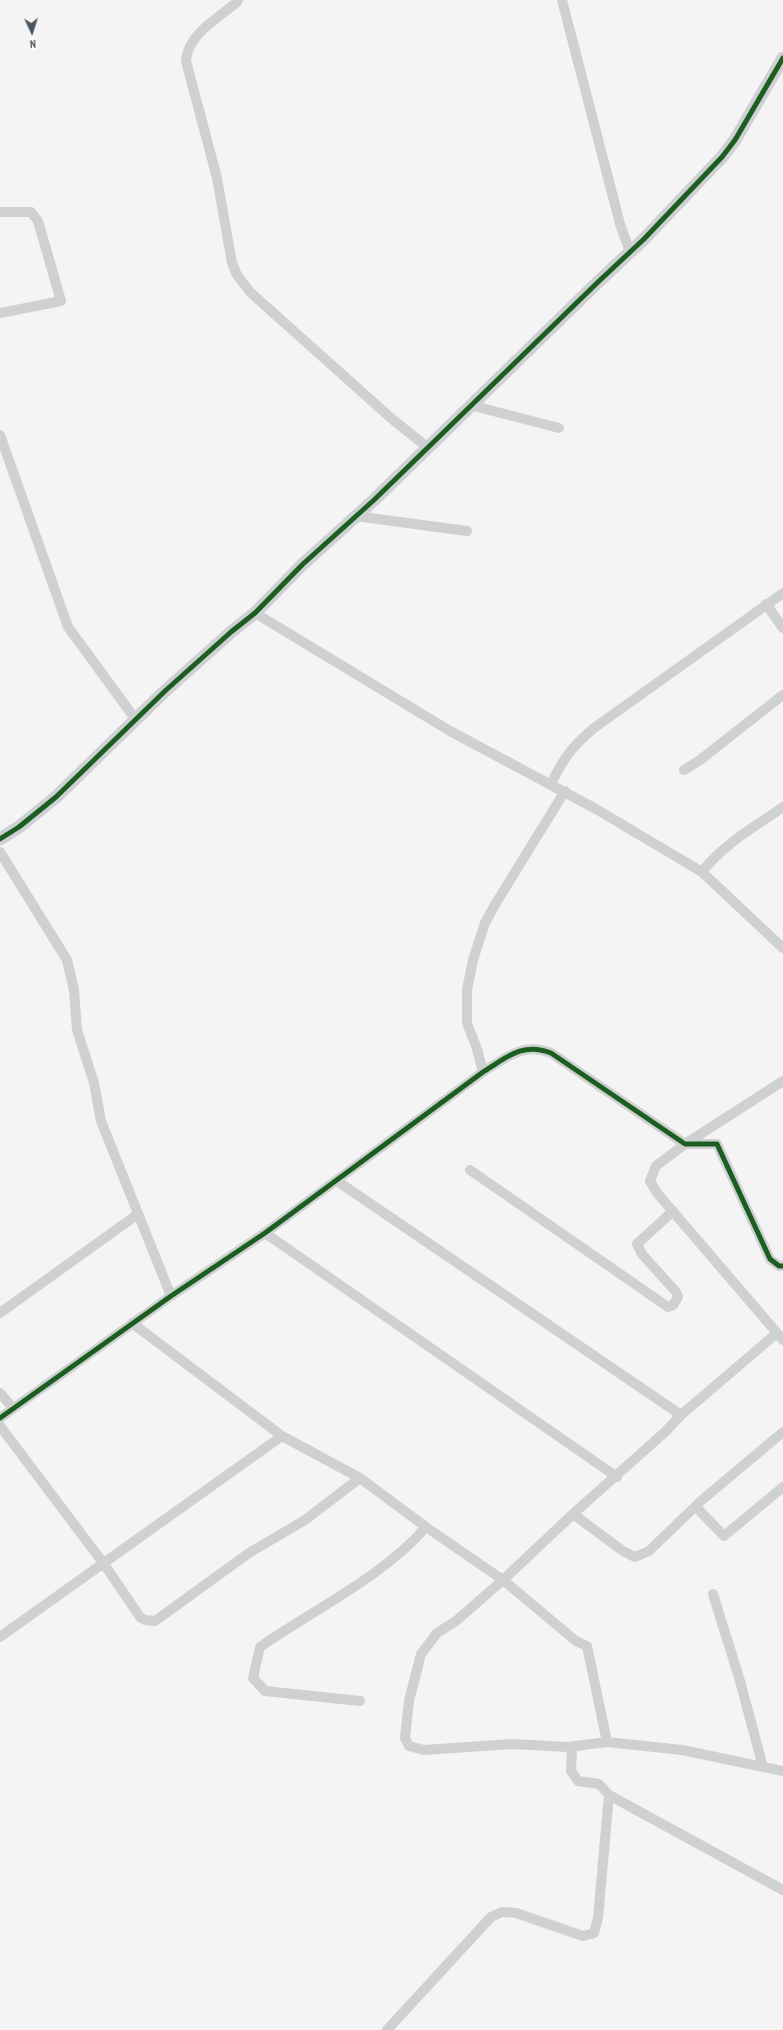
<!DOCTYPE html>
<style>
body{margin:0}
#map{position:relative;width:783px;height:2030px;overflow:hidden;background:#f4f4f4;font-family:"PT Sans Narrow",sans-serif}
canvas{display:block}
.north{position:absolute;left:12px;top:12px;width:40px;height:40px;-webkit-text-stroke:3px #fff;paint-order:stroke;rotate:176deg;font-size:11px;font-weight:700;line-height:16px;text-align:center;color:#4a5661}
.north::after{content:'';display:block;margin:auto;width:14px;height:18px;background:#4a5661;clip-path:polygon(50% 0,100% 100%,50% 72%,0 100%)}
</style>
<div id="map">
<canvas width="783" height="2030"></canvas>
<div class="north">N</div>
</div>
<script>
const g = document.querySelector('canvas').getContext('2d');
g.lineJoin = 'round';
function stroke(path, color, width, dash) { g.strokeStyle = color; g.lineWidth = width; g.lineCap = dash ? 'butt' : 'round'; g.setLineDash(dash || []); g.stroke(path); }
stroke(new Path2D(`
 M238,0L236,3C217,19 188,34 186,61L217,178L232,263L237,275L250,292L392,419L427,447
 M562,0L620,224L630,252
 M0,212H31L38,221L61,301L0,313
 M470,405L559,428
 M0,435L68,627L136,720
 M355,516L467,531
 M766,604L783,628
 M255,613L450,731L596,809L702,872L783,948
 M684,770L700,760L783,695
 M551,784C564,757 572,747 594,728L783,593
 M0,852L67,960L74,990L77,1030L94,1083L101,1121L171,1296
 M702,872C722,845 756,826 783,807
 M483,1072L477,1049L467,1023V990L473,960L485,923L496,903L565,791
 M783,1081L685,1144L656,1166L650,1181L657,1193L783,1340
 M470,1170L668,1307L673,1305L678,1297L676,1292L642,1254L637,1244L673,1211
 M337,1181L681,1415
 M265,1233L617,1477
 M0,1313L138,1214
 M132,1323L282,1436L360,1478L426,1527L503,1580L576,1641L587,1646L607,1742
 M777,1333L681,1415L665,1432L573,1514L503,1580L456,1621L437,1633L421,1654L409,1701L405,1738L409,1746L424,1750L512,1744L567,1747L607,1742L682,1750L783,1771
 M0,1393L13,1408
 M0,1418L171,1296L265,1233L483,1072C507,1057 523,1042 551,1053L685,1144H717L770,1259L779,1266H783
 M0,1426L104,1564L140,1617L145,1620L155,1621L249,1553L305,1520L360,1478
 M696,1507L724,1536L783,1487
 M573,1514L623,1551L635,1557L649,1551L702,1500L783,1432
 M713,1594L740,1681L763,1767
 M0,1637L282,1436
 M360,1701L265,1691L253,1678L260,1647C313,1610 384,1576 426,1527
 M567,1747L572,1751L571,1771L578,1781L599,1784L609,1795L783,1890
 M387,2030L491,1917L502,1912L516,1913L583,1936L594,1933L598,1918L609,1795`), '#ced0d2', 10);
stroke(new Path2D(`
 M0,839L19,827L56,797L165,691L231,632L255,613L303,564L374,500L597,283L644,239L722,157L735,140L783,58`), '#ced0d4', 13);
stroke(new Path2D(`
 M0,839L19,827L56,797L165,691L231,632L255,613L303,564L374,500L597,283L644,239L722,157L735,140L783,58
 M0,1418L171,1296L265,1233L483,1072C507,1057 523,1042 551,1053L685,1144H717L770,1259L779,1266H783`), '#1b5e20', 5);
</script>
